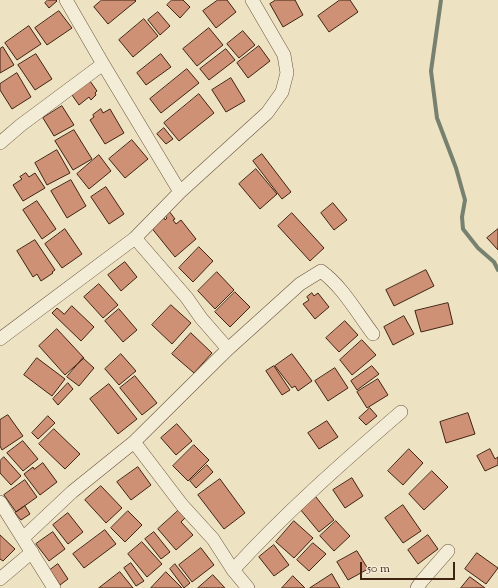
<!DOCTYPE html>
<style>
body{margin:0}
#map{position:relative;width:498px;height:588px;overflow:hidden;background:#ede2c2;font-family:"Sorts Mill Goudy",serif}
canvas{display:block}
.scale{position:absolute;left:360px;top:562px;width:95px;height:18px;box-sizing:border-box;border:2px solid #402311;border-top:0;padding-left:5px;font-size:12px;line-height:14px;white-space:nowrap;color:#402311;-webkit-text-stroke:3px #f3ecd7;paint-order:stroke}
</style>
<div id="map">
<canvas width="498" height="588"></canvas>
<div class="scale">50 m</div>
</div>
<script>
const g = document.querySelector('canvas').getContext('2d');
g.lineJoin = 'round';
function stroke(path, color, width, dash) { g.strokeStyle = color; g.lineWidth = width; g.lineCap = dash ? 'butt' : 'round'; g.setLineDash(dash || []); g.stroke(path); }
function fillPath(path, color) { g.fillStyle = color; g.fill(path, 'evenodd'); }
stroke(new Path2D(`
 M441,0L431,71L437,118L456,168L465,200L462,217L463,229L478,248L494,262L498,270`), '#76816f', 4);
const building = new Path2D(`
 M48,0H56L57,1L49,8L45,3Z
 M102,0H135L136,1L108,24L94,7Z
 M172,0H183L190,7L180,18L167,5Z
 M218,0H227L236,12L216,28L203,11Z
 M276,0H295L303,15L283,27L270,4Z
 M340,0H350L358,12L329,32L318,16Z
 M59,11L72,28L47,45L35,28Z
 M158,12L170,26L160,35L148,20Z
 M144,19L158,36L133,57L119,40Z
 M29,26L41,44L17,60L5,43Z
 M209,28L223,45L197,66L183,49Z
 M243,31L255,45L239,58L227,44Z
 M259,46L270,61L248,78L237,63Z
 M3,47L14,65L0,73V49Z
 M226,49L235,60L209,80L200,69Z
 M36,54L52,79L35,90L18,65Z
 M161,54L171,67L146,85L137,73Z
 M187,69L199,83L161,113L150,99Z
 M17,73L31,97L12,109L0,90V84Z
 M231,78L245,101L226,112L212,90Z
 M90,81L97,91L95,93L96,95L91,100L89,97L79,105L72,95Z
 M199,94L214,113L179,141L164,123Z
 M62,106L74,125L54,136L43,118Z
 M101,109L103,113L110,109L124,133L105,144L90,120L94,117L93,115Z
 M164,128L173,139L166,144L157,134Z
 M74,130L92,159L73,170L55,141Z
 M132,140L148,159L125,178L109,159Z
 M57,150L70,173L47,185L35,163Z
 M262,154L291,192L282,199L253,161Z
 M99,155L111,171L89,189L77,174Z
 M256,169L277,194L260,209L239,184Z
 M26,173L29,177L35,173L45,188L23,201L13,185L22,179L20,177Z
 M71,180L86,206L67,218L51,191Z
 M106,187L124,214L109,224L91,197Z
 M37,201L56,229L42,239L23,210Z
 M333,203L347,220L334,230L321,213Z
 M169,211L175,219L173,220L176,224L181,220L196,239L175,257L150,226L163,216L165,220L167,218L164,214Z
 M292,213L324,248L310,261L278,226Z
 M65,229L82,254L62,268L45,244Z
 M498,229V250L487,238Z
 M35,240L55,270L52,272L53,273L41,281L37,274L33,277L17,251Z
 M199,247L213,261L193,282L179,268Z
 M125,262L137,277L121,291L108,275Z
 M426,270L434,286L394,306L386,290Z
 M217,272L234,290L215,309L198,291Z
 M99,284L118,305L103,318L84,297Z
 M235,292L250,307L230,327L215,312Z
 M312,293L314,296L318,293L329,307L315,319L303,304L309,300L307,297Z
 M448,303L453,324L421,332L415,311Z
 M171,305L191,323L172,344L152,325Z
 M72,306L94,327L81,341L52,313L57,308L64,314Z
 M119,309L137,330L123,342L105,321Z
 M404,316L414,334L393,345L384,327Z
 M345,321L358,335L339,352L326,338Z
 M57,329L84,358L65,375L39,346Z
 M191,333L212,353L194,373L172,354Z
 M362,340L376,355L352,375L340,360Z
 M121,354L136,371L119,385L105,369Z
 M292,354L312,381L298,391L295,386L292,388L275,366Z
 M37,358L65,379L52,396L24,375Z
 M83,358L94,368L79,386L67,377Z
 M274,366L290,390L282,395L266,371Z
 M372,366L379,374L357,390L351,381Z
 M335,368L348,388L328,401L315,381Z
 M135,376L157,403L142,415L120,388Z
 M378,379L388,395L367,408L357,392Z
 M68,383L73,389L58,405L53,399Z
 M109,384L137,419L118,434L90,399Z
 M370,408L377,416L366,425L359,418Z
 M468,413L475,434L446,443L440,422Z
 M8,415L23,436L2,450L0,446V420Z
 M48,416L55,423L38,439L32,433Z
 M327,421L338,437L319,449L308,433Z
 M177,424L192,441L176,455L161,438Z
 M54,429L80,454L65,469L39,444Z
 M23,441L38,459L23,471L7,453Z
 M194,445L209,460L188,481L173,466Z
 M409,449L423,463L403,485L388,471Z
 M490,449L495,459L498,457V465L485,471L477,456Z
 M4,457L21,476L11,485L0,473V461Z
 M43,463L57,482L40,495L24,474L33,467L34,469Z
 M207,465L213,472L196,488L190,481Z
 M138,467L151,485L131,500L117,482Z
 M432,471L448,487L424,510L409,494Z
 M352,478L363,496L345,508L333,490Z
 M220,479L245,513L224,529L198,495Z
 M25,480L37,497L16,512L4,495Z
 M101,486L122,508L106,523L85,500Z
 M316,497L334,520L319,532L300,509Z
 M403,505L421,531L403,543L385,518Z
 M25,506L30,514L21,520L15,513Z
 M179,510L186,517L181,522L193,535L176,550L158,529Z
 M128,511L142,525L125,542L111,528Z
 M68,513L83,532L68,544L53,525Z
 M294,521L313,538L294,558L276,542Z
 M336,521L350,536L334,551L320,536Z
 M105,530L116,544L84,568L73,554Z
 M53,532L65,549L49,561L36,544Z
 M154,532L170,552L161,559L145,539Z
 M0,535L15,549L3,561L0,559Z
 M428,535L438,549L418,564L408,550Z
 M142,542L162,564L147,577L128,554Z
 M313,543L326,554L309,571L297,560Z
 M274,545L289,565L274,576L259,557Z
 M201,548L214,565L192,582L179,565Z
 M357,551L368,569L348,580L337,562Z
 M477,553L498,568L486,584L465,569Z
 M131,563L144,581L136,586L124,568Z
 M58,564L68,579L60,585L50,570Z
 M175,564L190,583L184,588L170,569Z
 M120,572L133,588H99Z
 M166,572L182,588H151Z
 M332,574L340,588H310Z
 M213,575L225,588H198Z
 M293,576L305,588H282Z
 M470,577L485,588H461Z`);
fillPath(building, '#cf9175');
stroke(building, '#402311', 1);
const minor = new Path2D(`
 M66,0L103,64L180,192
 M0,143L21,125L103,64
 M135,238L187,298L201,318L228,349
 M0,339L135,238L180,192L267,113L282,92L287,73L284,55L252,0
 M134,442L182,505L213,539L233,570L248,588
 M0,502L54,588
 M23,538L72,492L134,442L228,349L300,284L321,271C343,287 357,313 373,334
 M233,570C285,513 343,462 401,412
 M0,579L32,552
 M417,588L421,582L448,551`);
stroke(minor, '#6b533d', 14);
stroke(minor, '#f3ecd7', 13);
</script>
